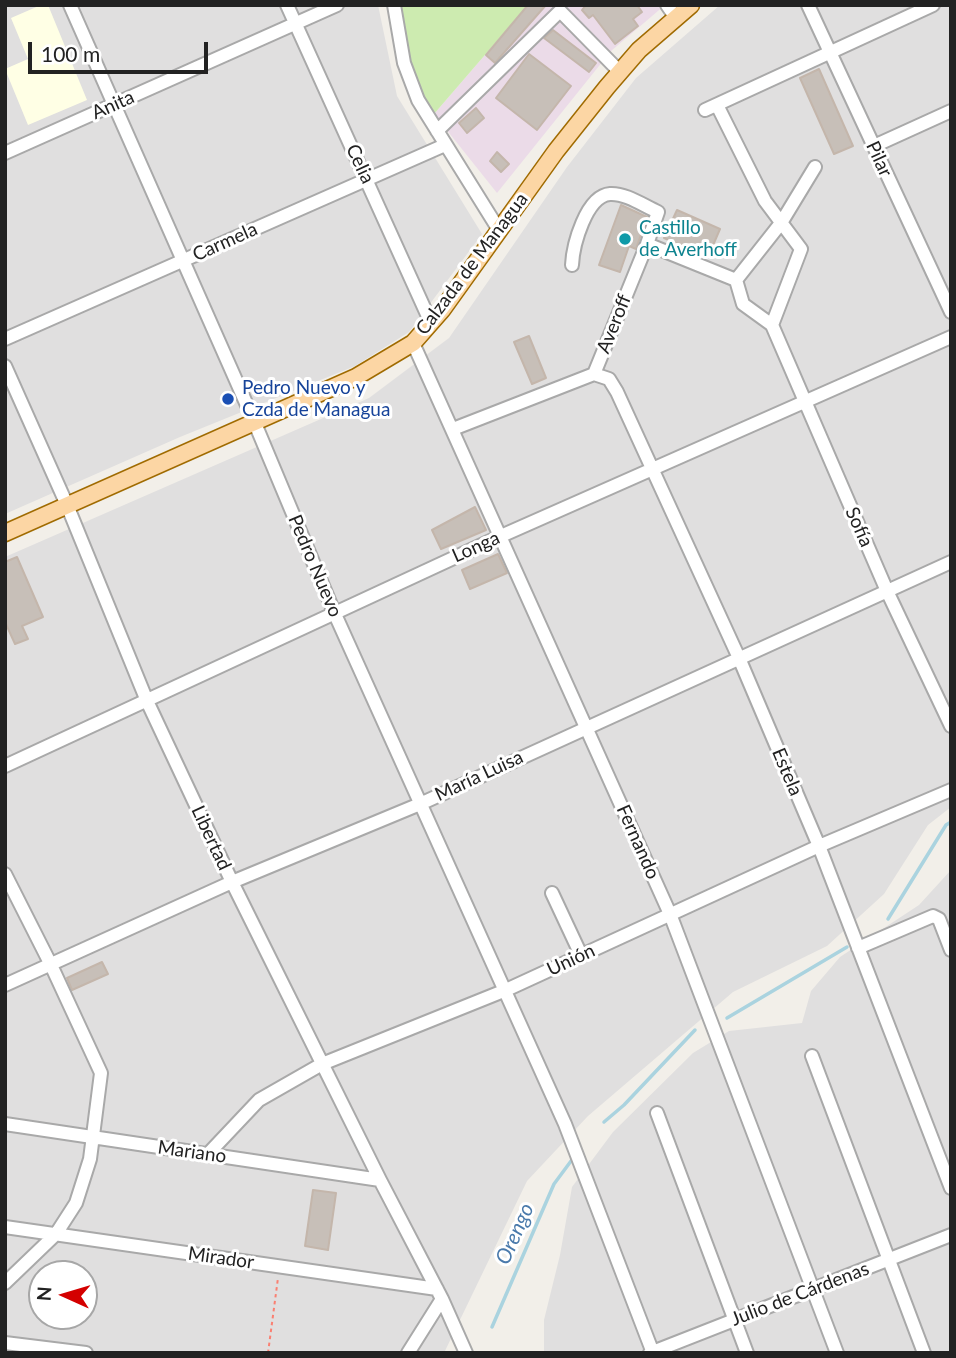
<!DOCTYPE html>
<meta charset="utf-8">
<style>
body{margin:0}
#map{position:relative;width:956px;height:1358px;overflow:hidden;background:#f2efe9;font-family:Lato,sans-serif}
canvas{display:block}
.frame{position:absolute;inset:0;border:7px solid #222;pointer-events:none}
.north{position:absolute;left:28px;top:1260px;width:70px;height:70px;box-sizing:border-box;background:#fff;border:2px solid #a7a7a7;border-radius:50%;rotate:274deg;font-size:19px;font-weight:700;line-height:28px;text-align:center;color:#222}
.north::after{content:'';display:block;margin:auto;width:24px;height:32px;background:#d40000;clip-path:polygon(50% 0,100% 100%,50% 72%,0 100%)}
.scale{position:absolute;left:28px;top:42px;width:180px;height:32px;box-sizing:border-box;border:4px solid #222;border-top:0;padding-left:9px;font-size:21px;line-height:24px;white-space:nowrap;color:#222;-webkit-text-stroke:5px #fff;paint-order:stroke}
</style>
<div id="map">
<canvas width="956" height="1358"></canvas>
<div class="frame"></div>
<div class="north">N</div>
<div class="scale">100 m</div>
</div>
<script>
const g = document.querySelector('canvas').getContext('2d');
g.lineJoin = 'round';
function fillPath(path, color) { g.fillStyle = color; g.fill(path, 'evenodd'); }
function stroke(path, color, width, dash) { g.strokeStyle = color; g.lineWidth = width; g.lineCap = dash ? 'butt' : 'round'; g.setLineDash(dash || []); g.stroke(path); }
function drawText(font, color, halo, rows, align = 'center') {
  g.font = font + ' Lato,sans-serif'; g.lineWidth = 6; g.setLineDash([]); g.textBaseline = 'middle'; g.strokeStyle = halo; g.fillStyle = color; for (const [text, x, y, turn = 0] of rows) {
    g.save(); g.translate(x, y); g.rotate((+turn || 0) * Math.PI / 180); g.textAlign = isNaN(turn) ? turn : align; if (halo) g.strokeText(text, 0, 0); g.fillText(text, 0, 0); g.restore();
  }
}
fillPath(new Path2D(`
 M5,5H378L397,96L482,234L409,332L355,366L180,437L5,514Z
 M720,5H951V807L928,825L884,894L827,946L733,992L588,1116L527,1181L444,1353L5,1351V557L369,398L449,338L567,167L636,78ZM42,1274H84V1316H42Z
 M951,870V1353H544V1320L560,1255L572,1187L613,1132L693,1053L729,1031L802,1023L811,991L840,957L919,905Z`), '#e0dfdf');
fillPath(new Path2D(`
 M528,5H665L611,51L497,193L434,114Z`), '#ebdbe8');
fillPath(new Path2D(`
 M41,5H48L87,100L28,125L5,69L28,59L11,18Z`), '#ffffe5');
fillPath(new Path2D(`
 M400,5H528L434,114C408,87 407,41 400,5Z`), '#cdebb0');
stroke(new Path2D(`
 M888,919L946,825L951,822
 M727,1018L847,947
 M604,1122L624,1105L695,1030
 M492,1327L554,1184L574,1157`), '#aad3df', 3.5);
const building = new Path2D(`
 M528,5H546L495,63L486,55Z
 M586,5H637L642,12L633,19L638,26L615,44L593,15L589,18L582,10Z
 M553,30L596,63L589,72L544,38Z
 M529,54L571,86L537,130L496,98Z
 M819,69L853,146L834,154L800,78Z
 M476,108L484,118L467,133L459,123Z
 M497,152L509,164L501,172L490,161Z
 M621,205L647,217L636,249L629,246L620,272L599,265Z
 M677,210L720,229L708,257L664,238Z
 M529,336L546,378L532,384L514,342Z
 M475,507L486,530L441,549L432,530Z
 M498,554L507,573L470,589L462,570Z
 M17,557L43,617L22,626L28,639L15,644L5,622V562Z
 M102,962L108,974L72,990L67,978Z
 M313,1190L336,1193L328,1250L305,1246Z`);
fillPath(building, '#c7bfb8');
stroke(building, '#c4b6ab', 2);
const minor = new Path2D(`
 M70,5L254,421L334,612L565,1124L653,1353
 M287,5L431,323
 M394,5L404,63L418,100L499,230
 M667,5L676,18
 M808,5L951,312
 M717,105L765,201L801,249L772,325
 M705,110L933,5
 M437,131L560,11L620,72
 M874,146L951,111
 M5,153L337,5
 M647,244L736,280L743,304L772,325
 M736,280L781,223L815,167
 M772,325L887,591L951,726
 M5,339L445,145
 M413,343L670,914L837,1353
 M5,366L67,505L147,701L232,882L380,1180L442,1299L466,1353
 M594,374L609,379L617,392L739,658L819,846L951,1188
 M453,429L594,374L647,244L658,212C644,206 626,193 610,194C586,196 573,245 572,265
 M5,766L501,536L951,337
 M5,874L51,965L101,1073L90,1159L76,1203L56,1234L5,1283
 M552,893L581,955
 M858,948L933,916L939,919L951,950
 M5,985L232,882L420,804L951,562
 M812,1056L924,1353
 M657,1113L747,1353
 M5,1124L380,1180
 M208,1154L259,1100L322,1064L506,990L819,846L951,790
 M5,1227L437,1289
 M5,1343L86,1353
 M408,1353L442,1299
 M650,1353L951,1235`);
const major = new Path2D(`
 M5,533L356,377L413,343L442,310L556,151L607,87L639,50L691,5`);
stroke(minor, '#a9a9a9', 16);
stroke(major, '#a06b00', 19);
stroke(new Path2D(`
 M268,1353L278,1278`), '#fa8072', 2, [3.5, 3.5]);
stroke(minor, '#fff', 12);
stroke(major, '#fcd6a4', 16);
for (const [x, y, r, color] of [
 [625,239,7,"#0f9aa8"],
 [228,399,7,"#1a4fb4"]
]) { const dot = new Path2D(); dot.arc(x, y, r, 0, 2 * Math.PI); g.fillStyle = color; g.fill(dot); stroke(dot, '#fff', 2.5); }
drawText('19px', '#222', '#fff', [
 ["Anita",113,105,-24],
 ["Pilar",879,159,65],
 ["Celia",360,164,65],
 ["Carmela",225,242,-24],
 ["Calzada de Managua",472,264,-53],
 ["Averoff",614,324,-68],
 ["Sofía",859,527,66],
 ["Longa",476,547,-24],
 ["Pedro Nuevo",315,566,67],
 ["Estela",787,772,67],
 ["María Luisa",479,776,-25],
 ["Libertad",211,838,65],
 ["Fernando",638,842,66],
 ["Unión",571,960,-25],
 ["Mariano",192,1152,8],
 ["Mirador",221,1258,8],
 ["Julio de Cárdenas",800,1294,-21]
]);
drawText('19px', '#0d838f', '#fff', [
 ["Castillo",639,228],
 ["de Averhoff",639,250]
], 'left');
drawText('19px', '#164399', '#fff', [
 ["Pedro Nuevo y",242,388],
 ["Czda de Managua",242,410]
], 'left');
drawText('italic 21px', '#4a7aab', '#fff', [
 ["Orengo",515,1234,-66]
]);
</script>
